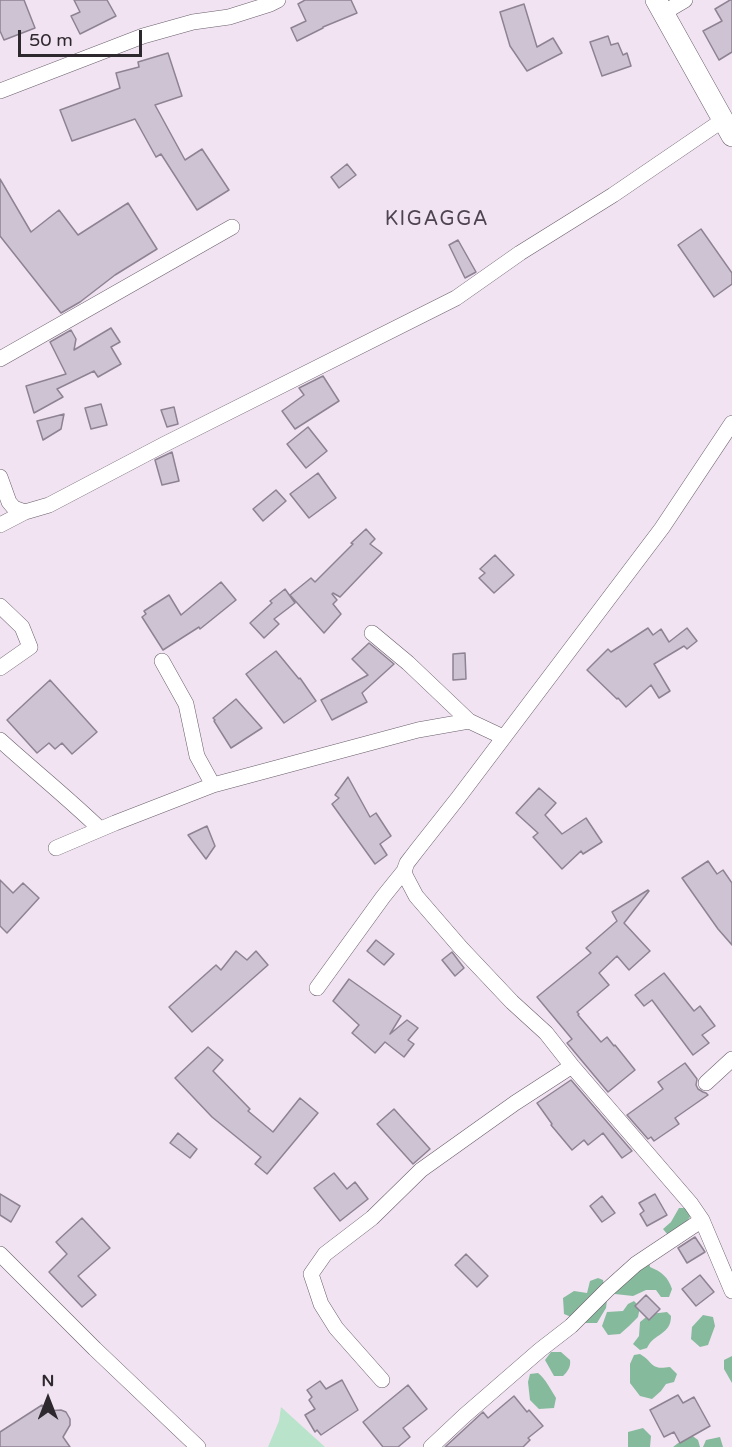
<!DOCTYPE html>
<style>
body{margin:0}
#map{position:relative;width:732px;height:1447px;overflow:hidden;background:#f1e3f2;font-family:"Varela Round",sans-serif}
canvas{display:block}
.north{position:absolute;left:18px;top:1369px;width:60px;height:60px;-webkit-text-stroke:4px #f1e3f2;paint-order:stroke;rotate:0deg;font-size:16px;font-weight:700;line-height:24px;text-align:center;color:#2d282e}
.north::after{content:'';display:block;margin:auto;width:21px;height:27px;background:#2d282e;clip-path:polygon(50% 0,100% 100%,50% 72%,0 100%)}
.scale{position:absolute;left:18px;top:30px;width:124px;height:27px;box-sizing:border-box;border:3px solid #2d282e;border-top:0;padding-left:8px;font-size:18px;line-height:21px;white-space:nowrap;color:#2d282e;-webkit-text-stroke:4px #f1e3f2;paint-order:stroke}
</style>
<div id="map">
<canvas width="732" height="1447"></canvas>
<div class="north">N</div>
<div class="scale">50 m</div>
</div>
<script>
const g = document.querySelector('canvas').getContext('2d');
g.lineJoin = 'round';
function fillPath(path, color) { g.fillStyle = color; g.fill(path, 'evenodd'); }
function stroke(path, color, width, dash) { g.strokeStyle = color; g.lineWidth = width; g.lineCap = dash ? 'butt' : 'round'; g.setLineDash(dash || []); g.stroke(path); }
function drawText(font, color, halo, rows, align = 'center') {
  g.font = font + ' "Varela Round",sans-serif'; g.lineWidth = 6; g.setLineDash([]); g.textBaseline = 'middle'; g.strokeStyle = halo; g.fillStyle = color; for (const [text, x, y, turn = 0] of rows) {
    g.save(); g.translate(x, y); g.rotate((+turn || 0) * Math.PI / 180); g.textAlign = isNaN(turn) ? turn : align; if (halo) g.strokeText(text, 0, 0); g.fillText(text, 0, 0); g.restore();
  }
}
fillPath(new Path2D(`
 M281,1407L325,1447H268L279,1421Z`), '#bae3cb');
fillPath(new Path2D(`
 M679,1208H685L689,1211L690,1217L683,1226L668,1235L663,1229L671,1222Z
 M640,1258L649,1262L650,1267C662,1272 668,1277 672,1289L669,1297H661L656,1290H646L633,1296L615,1294L608,1283L620,1272L623,1265Z
 M598,1278L603,1280L607,1300L606,1308L597,1323H586L564,1314L563,1298L574,1291L587,1293L590,1281Z
 M634,1301L640,1307L638,1317L629,1326L620,1334L608,1335L602,1326L607,1312L623,1311L628,1304Z
 M667,1312L671,1316C671,1335 654,1333 647,1348L640,1350L633,1344L639,1336L640,1322L650,1314Z
 M703,1315L713,1317L715,1326L708,1345L700,1347L691,1339L692,1327Z
 M551,1352H561L570,1360C571,1367 568,1371 563,1376H554L545,1360Z
 M640,1354C655,1363 649,1370 670,1367L677,1374L674,1382L666,1384L661,1391L652,1399L640,1396L630,1383V1364L634,1355Z
 M732,1356V1383L724,1369V1360Z
 M538,1373C545,1378 551,1390 556,1398L554,1408L539,1409L530,1400L528,1382L530,1374Z
 M643,1428L651,1436L650,1447H628V1432Z
 M690,1434L698,1440L700,1447H673Z
 M720,1437L723,1447H703L706,1440Z`), '#85ba9c');
const building = new Path2D(`
 M0,0H24L35,28L4,40L0,31Z
 M74,0H107L116,16L80,34L71,16L80,12Z
 M305,0H351L357,13L323,27V28L297,41L291,28L306,21L298,4Z
 M730,0H732V52L719,60L703,31L722,21L715,9Z
 M524,4L537,47L553,38L562,53L527,71L510,46L500,12Z
 M608,36L611,45L618,43L623,55L627,53L631,66L602,76L590,42Z
 M168,53L182,96L155,105L185,160L202,149L229,190L197,210L161,154L156,157L135,119L72,141L60,110L120,88L116,73L139,67L138,62Z
 M347,164L356,175L339,188L331,177Z
 M0,179L31,232L59,210L78,235L128,203L157,249L115,275L80,302L61,313L0,236Z
 M701,229L732,273V284L714,297L678,245Z
 M458,240L476,272L465,278L449,245Z
 M111,328L120,342L111,347L121,364L98,377L94,371L57,389L63,397L34,413L26,386L66,374L50,342L71,330L76,339L74,350Z
 M323,376L339,401L295,429L282,411L304,395L299,388Z
 M101,404L107,425L91,429L85,408Z
 M174,407L178,424L167,427L161,410Z
 M64,414L61,429L43,440L37,421Z
 M308,427L327,451L306,468L287,444Z
 M172,452L179,481L162,485L155,460Z
 M318,473L336,498L309,518L290,494Z
 M276,490L286,501L263,521L253,509Z
 M366,529L375,539L370,544L382,553L340,597L333,593L332,594L337,600L333,604L341,614L324,633L290,595L311,578L315,582L353,544L351,543Z
 M495,555L514,575L494,593L479,578L485,573L480,569Z
 M221,582L236,600L200,629L199,627L163,650L142,617L146,614L144,611L169,595L181,615Z
 M285,589L295,603L274,619L279,624L264,638L250,623L272,603L270,601Z
 M648,628L653,635L661,629L669,642L687,628L697,641L687,649L684,646L654,664L670,691L659,698L651,685L626,707L618,698L617,699L587,670L608,649L611,652Z
 M369,643L394,664L362,693L367,702L332,720L321,700L368,675L352,659Z
 M276,651L299,679L300,678L316,701L284,723L246,674Z
 M465,653L466,679L453,680V654Z
 M50,680L97,732L72,754L62,743L55,749L49,743L37,753L7,720Z
 M236,699L262,728L231,748L214,721L215,720L213,718Z
 M348,777L370,817L376,813L391,836L380,844L387,855L375,864L332,804L339,798L335,795Z
 M539,788L556,803L545,815L562,834L586,818L602,842L583,854L581,851L562,869L533,837L538,833L516,813Z
 M207,826L215,846L206,859L188,835Z
 M708,861L717,874L723,870L732,883V945L718,929L682,878Z
 M0,880L13,893L23,883L39,898L7,933L0,926Z
 M648,890L649,891L624,923L650,951L629,970L617,956L599,973L609,985L577,1012L579,1014L578,1015L601,1042L607,1037L614,1046L615,1045L635,1070L608,1092L567,1043L572,1039L537,997L591,953L586,948L617,921L612,912Z
 M376,940L394,954L384,965L367,951Z
 M236,951L247,960L256,951L268,965L192,1032L169,1007L216,965L221,970Z
 M452,952L464,968L455,976L442,960Z
 M664,973L694,1011L700,1006L715,1026L702,1035L709,1043L693,1055L652,1000L644,1006L635,995Z
 M349,979L401,1016L390,1034L407,1020L418,1028L408,1040L414,1044L404,1057L385,1042L375,1053L352,1033L359,1025L333,1001Z
 M208,1047L223,1060L213,1071L250,1109L248,1111L273,1132L300,1098L318,1113L267,1174L255,1164L261,1157L212,1117L175,1078Z
 M685,1063L697,1079L696,1085L698,1089L703,1092L706,1093L708,1095L675,1118L679,1124L654,1141L651,1137L648,1139L627,1115L663,1089L658,1082Z
 M571,1080L632,1151L622,1158L603,1133L588,1145L584,1140L572,1150L551,1125L552,1124L537,1103Z
 M394,1109L430,1149L413,1164L377,1124Z
 M178,1133L197,1149L190,1158L170,1143Z
 M334,1173L347,1189L355,1182L368,1199L340,1221L314,1188Z
 M0,1194L20,1206L11,1222L0,1215Z
 M655,1194L667,1215L647,1226L640,1214L644,1211L639,1203Z
 M602,1196L615,1213L602,1222L590,1206Z
 M82,1218L110,1248L78,1276L96,1295L82,1307L49,1272L67,1254L56,1242Z
 M695,1237L705,1252L687,1263L678,1248Z
 M466,1254L488,1276L477,1287L455,1265Z
 M700,1275L714,1292L696,1306L682,1289Z
 M646,1295L660,1309L649,1320L635,1306Z
 M342,1380L358,1410L321,1435L317,1430L315,1432L305,1415L315,1409L309,1400L312,1397L307,1390L320,1381L326,1389Z
 M408,1385L427,1409L403,1428L410,1437L398,1447H383L363,1422Z
 M678,1395L683,1403L694,1397L710,1426L680,1443L674,1432L664,1437L650,1410Z
 M514,1396L527,1412L529,1410L543,1426L528,1438L530,1440L523,1447H445L483,1412L488,1418Z
 M42,1405L46,1411L61,1410L66,1412L70,1419V1425L63,1437L70,1447H0V1432Z`);
fillPath(building, '#cec3d3');
stroke(building, '#8e8392', 1.5);
const street = new Path2D(`
 M663,13L685,0
 M0,91L143,36L193,22L229,17L270,4L278,0
 M0,359L232,227
 M732,423L662,528L458,798L417,850L407,863L404,871L406,877L416,896L461,948L512,1002L546,1033L572,1066L691,1204L702,1220L732,1291
 M0,477L9,502L14,508L25,512L49,505L165,444L456,298L520,253L613,195L723,120
 M0,525L25,512
 M0,606L22,627L30,647L0,668
 M372,633L408,663L469,721L503,737
 M162,661L186,704L197,756L213,785
 M0,740C33,770 68,798 100,829
 M56,848L115,823L213,785L418,730L469,721
 M317,988L383,897L404,871
 M706,1083L732,1059
 M0,1254L95,1349L198,1447
 M382,1380L336,1328L321,1304L311,1274L325,1254L372,1218L421,1170L515,1103L572,1066
 M431,1447L464,1416L540,1350L571,1326L607,1290L636,1264L702,1220`);
const secondary = new Path2D(`
 M656,0L732,136`);
stroke(street, '#695e6b', 16);
stroke(secondary, '#695e6b', 22);
stroke(street, '#fff', 15);
stroke(secondary, '#fff', 21);
g.letterSpacing = '1.5px';
drawText('20px', '#4e4350', '#f1e3f2', [
 ["KIGAGGA",437,220]
]);
g.letterSpacing = '0px';
</script>
